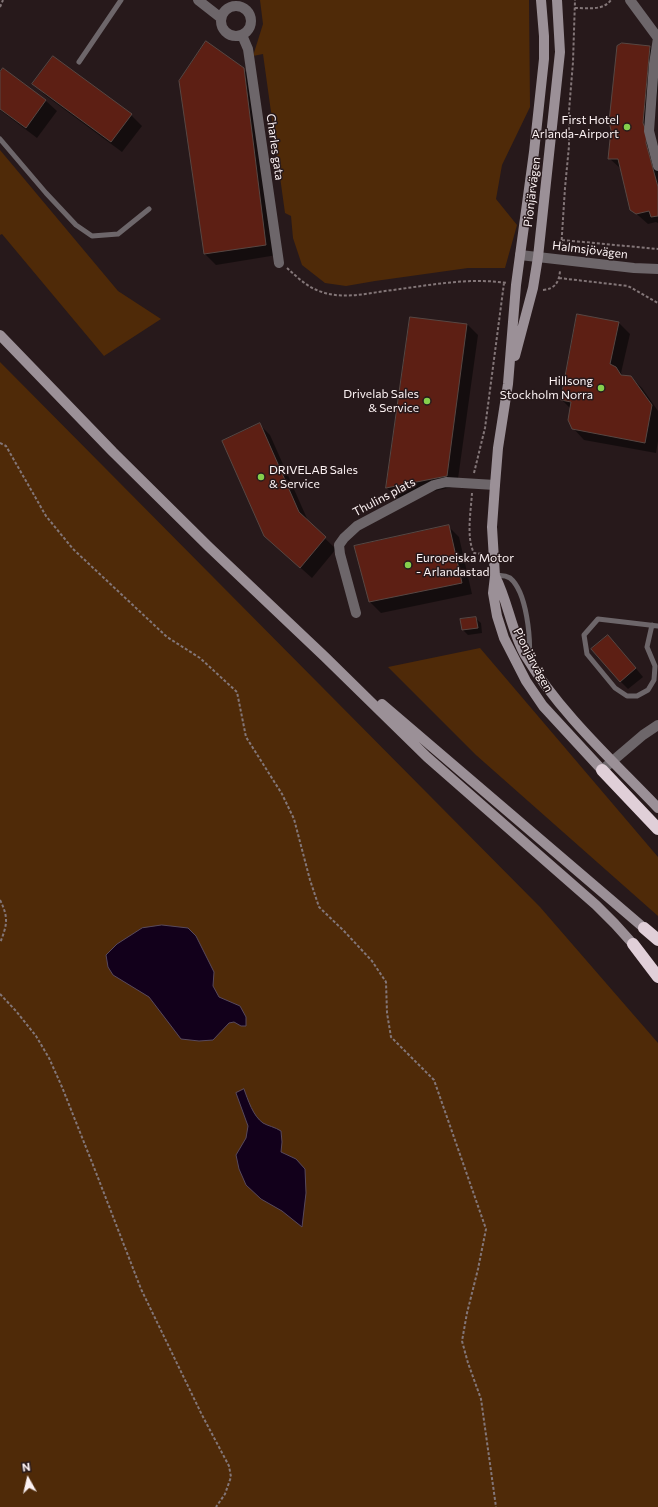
<!DOCTYPE html>
<meta charset="utf-8">
<style>
body{margin:0}
#map{position:relative;width:658px;height:1507px;overflow:hidden;background:#27191b;font-family:Commissioner,sans-serif}
canvas{display:block}
.north{position:absolute;left:8px;top:1459px;width:40px;height:40px;-webkit-text-stroke:3px #27191b;paint-order:stroke;rotate:352deg;font-size:11px;font-weight:700;line-height:16px;text-align:center;color:#fcf2f3}
.north::after{content:'';display:block;margin:auto;width:14px;height:18px;background:#fcf2f3;clip-path:polygon(50% 0,100% 100%,50% 72%,0 100%)}
</style>
<div id="map">
<canvas width="658" height="1507"></canvas>
<div class="north">N</div>
</div>
<script>
const g = document.querySelector('canvas').getContext('2d');
g.lineJoin = 'round';
function fillPath(path, color) { g.fillStyle = color; g.fill(path, 'evenodd'); }
function stroke(path, color, width, dash) { g.strokeStyle = color; g.lineWidth = width; g.lineCap = dash ? 'butt' : 'round'; g.setLineDash(dash || []); g.stroke(path); }
function drawText(font, color, halo, rows, align = 'center') {
  g.font = font + ' Commissioner,sans-serif'; g.lineWidth = 3; g.setLineDash([]); g.textBaseline = 'middle'; g.strokeStyle = halo; g.fillStyle = color; for (const [text, x, y, turn = 0] of rows) {
    g.save(); g.translate(x, y); g.rotate((+turn || 0) * Math.PI / 180); g.textAlign = isNaN(turn) ? turn : align; if (halo) g.strokeText(text, 0, 0); g.fillText(text, 0, 0); g.restore();
  }
}
fillPath(new Path2D(`
 M260,0H529L530,107L502,165L496,199L517,225L505,268H468L375,281L346,286L325,283L302,265L293,238L291,216L285,213L263,54L253,56L263,24Z
 M0,150L118,291L161,319L104,356L2,234L0,235Z
 M0,362L540,907L658,1043V1507H0Z
 M480,648L658,857V916L476,755L388,667Z`), '#4f2a08');
const water = new Path2D(`
 M162,925L188,928L196,936L214,972L213,986L219,997L240,1006L246,1017V1026H241L234,1022L229,1023L213,1040L199,1041L181,1039L149,997L113,975L108,967L106,955L117,944L142,928Z
 M244,1089C248,1100 253,1116 263,1123C268,1126 275,1127 281,1131L282,1142L281,1152L296,1159L305,1169L306,1193L302,1227L282,1211L261,1199L246,1185L239,1169L236,1155L246,1138L248,1126L236,1093Z`);
fillPath(water, '#12001b');
stroke(water, '#58495c', 1);
fillPath(new Path2D(`
 M622,44L650,47L658,55V87L653,135L658,145V223L656,222L648,224L631,209L621,169L609,158Z
 M3,69L46,101L57,111L37,138L0,110V74Z
 M243,69L254,80L277,255L216,265L205,254Z
 M34,84L131,115L142,126L122,152L45,95Z
 M577,316L619,323L630,334L621,373L624,376L631,377L642,388L658,411V441L656,453L584,440L573,428L571,409L562,400Z
 M411,318L467,324L478,335L457,486L398,499L387,488Z
 M259,424L270,435L309,523L336,549L312,578L265,536Z
 M448,526L459,537L472,594L381,613L370,602L355,547Z
 M475,618L481,623L482,633L468,635L463,630Z
 M616,644L643,677L628,689L620,681Z`), '#0007');
const building = new Path2D(`
 M206,41L244,68L266,245L204,254L179,81Z
 M622,43L650,46L643,123L647,133L646,143L658,187V216L651,217L649,211L636,214L630,210L618,159H608L611,130L609,122L617,46Z
 M53,56L132,114L111,142L32,84Z
 M3,68L46,100L26,128L0,109V72Z
 M577,314L619,322L610,364L616,367L621,375L631,376L652,405L645,443L572,429L568,420L571,402L561,400Z
 M410,317L467,324L447,476L386,488Z
 M260,423L299,512L326,537L300,568L264,536L222,441Z
 M449,525L462,583L369,602L354,546Z
 M476,617L478,628L462,630L460,619Z
 M608,635L636,668L620,682L591,649Z`);
fillPath(building, '#5d1f14');
stroke(building, '#574743', 1);
stroke(new Path2D(`
 M0,7L3,0
 M575,8C587,8 603,11 611,0
 M562,240L658,249
 M561,250L565,188L569,146V111L573,62L575,0
 M287,268C297,277 308,288 322,292C343,299 364,294 385,291C426,286 466,277 507,283
 M559,278L628,286L658,303
 M543,290C555,289 559,282 560,271
 M0,443L6,446L46,516L73,549L167,637L200,658L237,692L246,737L282,794L294,819L310,880L319,907L344,931L372,961L386,982L387,1013L391,1037L434,1080L486,1229L478,1269L467,1313L462,1341L468,1363L481,1399L496,1507
 M474,473L485,428L504,283
 M472,493C471,510 466,538 474,553L483,554
 M0,900C9,918 7,925 0,943
 M0,994L16,1011L36,1036L49,1058L62,1087L95,1170L141,1289L202,1415L229,1466L231,1477L225,1494L216,1507`), '#837678', 2, [3, 2]);
stroke(new Path2D(`
 M79,62L121,0
 M0,139L46,193L76,225L92,236L118,234L149,209
 M495,576C500,575 505,575 510,578C527,592 531,639 529,660
 M652,625L647,647L655,666L654,680L648,690L637,696H627L615,688L587,654L584,635L598,619L658,626`), '#6d666a', 5);
stroke(new Path2D(`
 M198,0L221,18
 M630,0L658,38L654,64L649,131L658,166
 M221 21a15 15 0 1 1 30 0a15 15 0 1 1-30 0Z
 M242,35L248,49L279,263
 M356,613L340,554L339,545L344,538L357,526L434,485L446,482L495,485
 M602,770L643,735L658,725`), '#6d666a', 10);
stroke(new Path2D(`
 M520,255L634,268L658,269`), '#6d666a', 10);
stroke(new Path2D(`
 M541,0L544,36V59L534,152L516,285L508,384L498,448L495,485L492,527L495,576L493,593L497,616L504,638L526,681L543,706L602,770
 M0,335L113,452L209,547L325,657L427,757L596,905L615,924L633,944
 M515,356L533,288L538,257L560,52L557,0
 M495,576C508,601 511,630 525,655C560,713 611,759 658,808
 M382,704L644,928`), '#9b9097', 10);
stroke(new Path2D(`
 M602,770L658,829
 M644,928L658,940
 M633,944L658,977`), '#e0cfd8', 12);
for (const [x, y, r, color] of [
 [627,127,4,"#85cf4c"],
 [601,388,4,"#85cf4c"],
 [427,401,4,"#85cf4c"],
 [261,477,4,"#85cf4c"],
 [408,565,4,"#85cf4c"]
]) { const dot = new Path2D(); dot.arc(x, y, r, 0, 2 * Math.PI); g.fillStyle = color; g.fill(dot); stroke(dot, '#27191b', 1.5); }
drawText('12px', '#fcf2f3', '#27191b', [
 ["First Hotel",619,120],
 ["Arlanda-Airport",619,134],
 ["Hillsong",593,381],
 ["Stockholm Norra",593,395],
 ["Drivelab Sales",419,394],
 ["& Service",419,408],
 ["DRIVELAB Sales",269,470,"left"],
 ["& Service",269,484,"left"],
 ["Europeiska Motor",416,558,"left"],
 ["- Arlandastad",416,572,"left"]
], 'right');
drawText('12px', '#fcf2f3', '#27191b', [
 ["Charles gata",275,147,82],
 ["Pionjärvägen",532,192,-83],
 ["Halmsjövägen",590,250,7],
 ["Thulins plats",384,497,-28],
 ["Pionjärvägen",533,660,62]
]);
</script>
